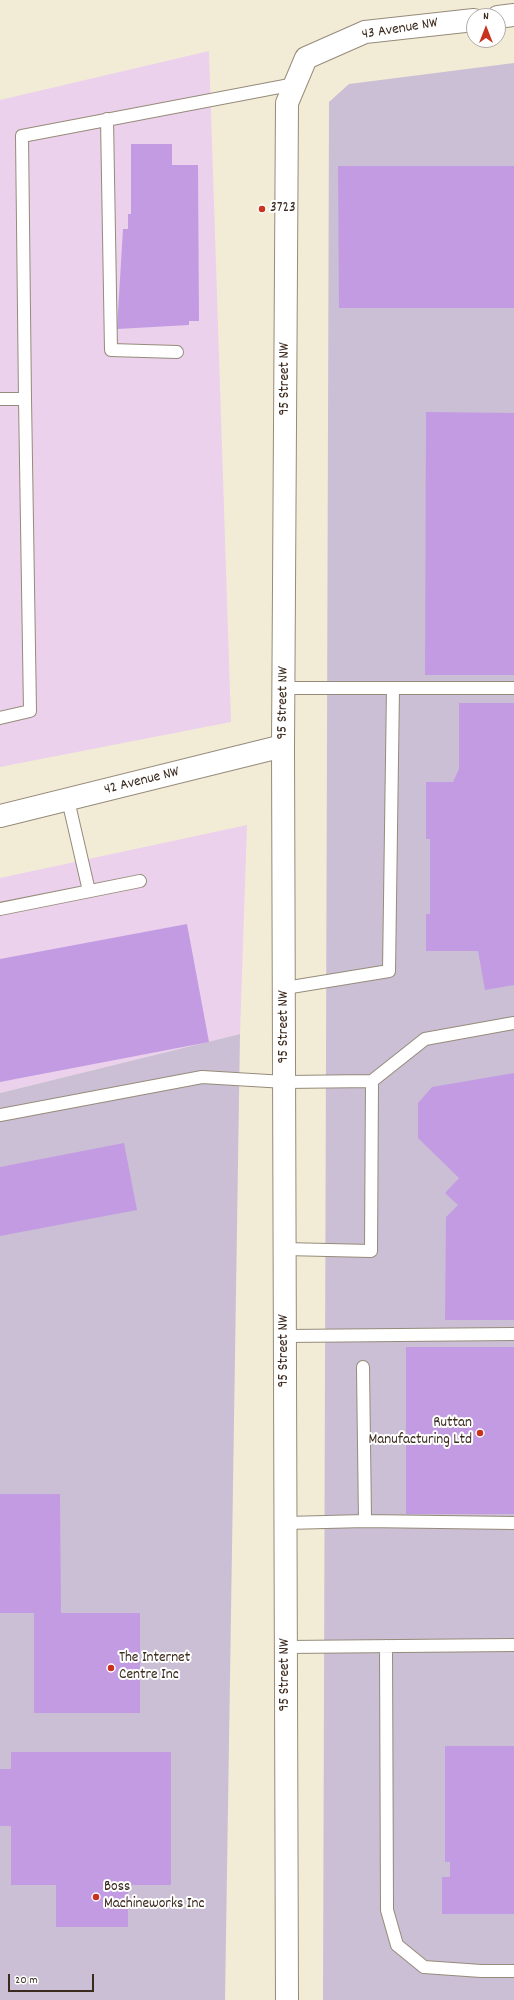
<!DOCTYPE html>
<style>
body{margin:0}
#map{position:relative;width:514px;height:2000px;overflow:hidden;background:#f2ecd7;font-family:Dekko,sans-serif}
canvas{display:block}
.north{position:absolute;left:466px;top:8px;width:40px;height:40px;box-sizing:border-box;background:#fff;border:1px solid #b1aaa5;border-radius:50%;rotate:0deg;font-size:11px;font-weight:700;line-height:16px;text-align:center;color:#3b2a1e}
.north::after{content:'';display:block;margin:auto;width:14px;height:18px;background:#c8321e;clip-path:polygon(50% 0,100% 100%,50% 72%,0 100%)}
.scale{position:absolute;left:8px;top:1974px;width:86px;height:18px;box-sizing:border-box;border:2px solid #3b2a1e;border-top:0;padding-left:5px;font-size:12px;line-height:14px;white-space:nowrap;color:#3b2a1e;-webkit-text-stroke:3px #fff;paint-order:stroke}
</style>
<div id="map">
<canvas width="514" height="2000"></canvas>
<div class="north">N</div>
<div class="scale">20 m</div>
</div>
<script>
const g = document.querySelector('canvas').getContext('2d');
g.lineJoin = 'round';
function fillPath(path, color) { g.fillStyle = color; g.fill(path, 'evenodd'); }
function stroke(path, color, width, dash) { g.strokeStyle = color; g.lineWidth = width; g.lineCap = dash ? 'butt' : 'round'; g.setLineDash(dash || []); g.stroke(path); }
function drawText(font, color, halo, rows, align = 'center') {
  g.font = font + ' Dekko,sans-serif'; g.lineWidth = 4; g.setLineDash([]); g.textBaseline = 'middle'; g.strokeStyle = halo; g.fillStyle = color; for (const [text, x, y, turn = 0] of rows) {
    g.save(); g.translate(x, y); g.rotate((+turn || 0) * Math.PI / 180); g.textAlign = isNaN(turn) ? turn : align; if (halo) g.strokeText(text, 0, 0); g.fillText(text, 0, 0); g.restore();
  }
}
fillPath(new Path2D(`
 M209,51L231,722L0,767V100Z
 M247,825L240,1034L0,1093V878Z`), '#ebd1eb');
fillPath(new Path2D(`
 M514,63V2000H323L329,102L349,84Z
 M240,1034L225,2000H0V1093Z`), '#cbbfd5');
fillPath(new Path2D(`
 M131,144H172V165H198L199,321H189V325L117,329L123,229H128V214H131Z
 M338,166H514V308H339Z
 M426,412L514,413V675H425Z
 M459,703H514V985L485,990L478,951H426V914H430V839H426V782H453L459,769Z
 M187,924L209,1042L0,1082V959Z
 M514,1073V1320H445L446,1217L458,1205L445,1193L459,1178L418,1138V1103L432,1087Z
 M124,1143L137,1210L0,1236V1167Z
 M406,1347H514V1514H406Z
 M0,1494H60L61,1613H140V1713H34V1613H0Z
 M445,1746H514V1914H442V1877H450V1862H445Z
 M11,1752H171V1885H128V1927H56V1885H11V1826H0V1769H11Z`), '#c39be3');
const lane = new Path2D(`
 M107,119L111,350L177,352
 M0,399H25L30,711L0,718
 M25,399L22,136L295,84
 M285,688H393L389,971L285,988
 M393,688H514
 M68,800L89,891
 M0,909L140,881
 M0,1115L202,1077L285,1082L372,1081L425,1039L514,1023
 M285,1249L371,1251L372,1081
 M285,1336L514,1334
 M363,1367L365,1521
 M286,1523L365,1521L514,1523
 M386,1646L387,1910L397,1945L424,1967L481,1971H514
 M286,1647L514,1645`);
const street = new Path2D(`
 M498,17L514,15
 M0,816L283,746
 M287,2000L283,746L287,103L306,58L365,32L474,20`);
stroke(lane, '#968b7a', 14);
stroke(street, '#968b7a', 24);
stroke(lane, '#fff', 12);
stroke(street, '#fff', 22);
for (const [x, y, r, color] of [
 [262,209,4,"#c8321e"],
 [480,1433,4,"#c8321e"],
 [111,1668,4,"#c8321e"],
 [96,1897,4,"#c8321e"]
]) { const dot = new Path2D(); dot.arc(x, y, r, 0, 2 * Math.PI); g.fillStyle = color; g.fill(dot); stroke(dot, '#fff', 1.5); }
drawText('15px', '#3b2a1e', '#fff', [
 ["43 Avenue NW",400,30,-9],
 ["95 Street NW",286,379,-90],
 ["95 Street NW",284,703,-89],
 ["42 Avenue NW",142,782,-14],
 ["95 Street NW",285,1027,-90],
 ["95 Street NW",285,1351,-90],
 ["95 Street NW",286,1675,-90]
]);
drawText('15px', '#3b2a1e', '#fff', [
 ["3723",270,209],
 ["Ruttan",472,1424,"right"],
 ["Manufacturing Ltd",472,1441,"right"],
 ["The Internet",119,1659],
 ["Centre Inc",119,1676],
 ["Boss",104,1888],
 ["Machineworks Inc",104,1905]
], 'left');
</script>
